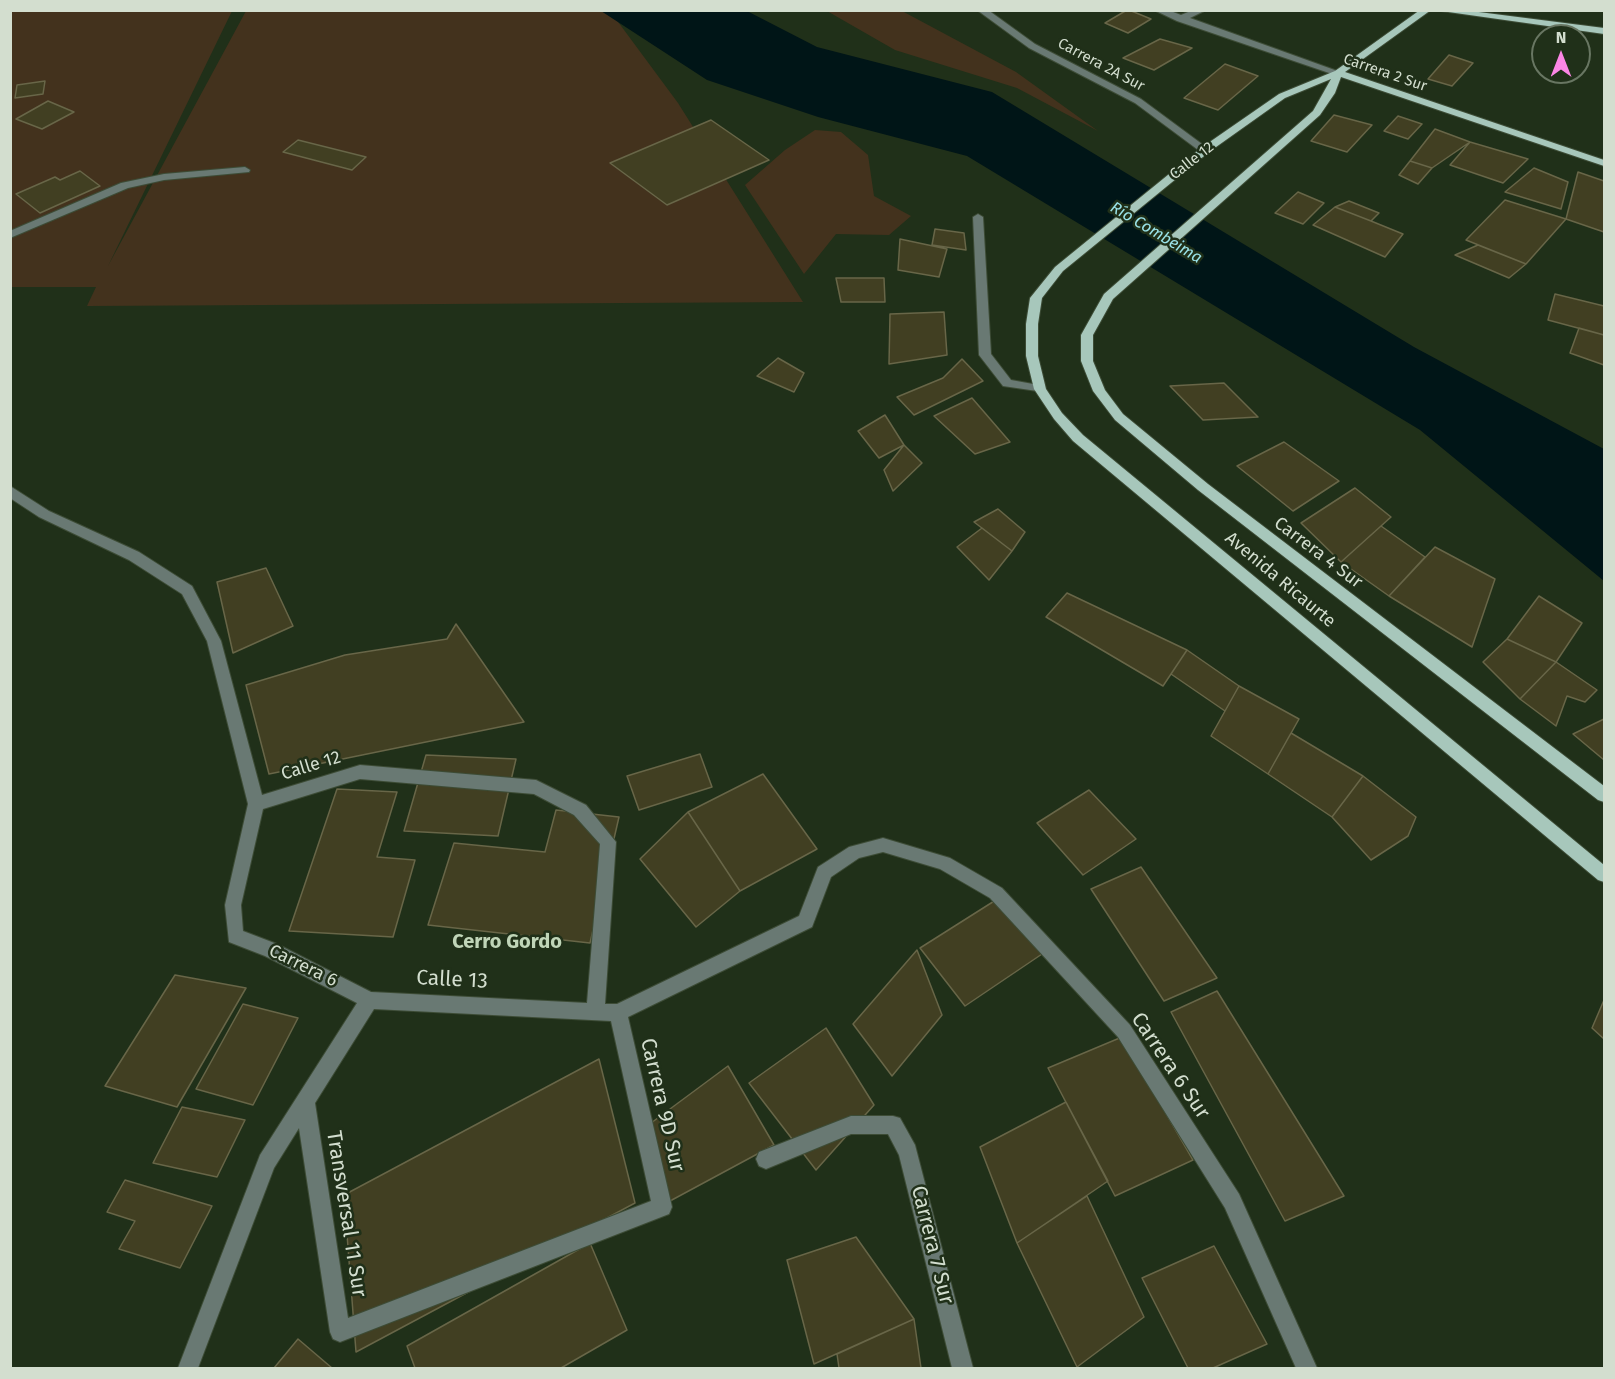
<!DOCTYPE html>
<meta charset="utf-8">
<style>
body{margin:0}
#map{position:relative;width:1615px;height:1379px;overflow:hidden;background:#203019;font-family:"Fira Sans",sans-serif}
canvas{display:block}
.frame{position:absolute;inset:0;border:12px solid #d3decf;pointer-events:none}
.north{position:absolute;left:1531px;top:24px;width:60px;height:60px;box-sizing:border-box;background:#203019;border:2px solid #687662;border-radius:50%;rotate:0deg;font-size:16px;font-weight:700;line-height:24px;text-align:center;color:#d3decf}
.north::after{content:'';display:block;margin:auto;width:21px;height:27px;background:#fb86e5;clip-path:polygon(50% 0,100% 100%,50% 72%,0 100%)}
</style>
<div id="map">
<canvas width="1615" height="1379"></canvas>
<div class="frame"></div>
<div class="north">N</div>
</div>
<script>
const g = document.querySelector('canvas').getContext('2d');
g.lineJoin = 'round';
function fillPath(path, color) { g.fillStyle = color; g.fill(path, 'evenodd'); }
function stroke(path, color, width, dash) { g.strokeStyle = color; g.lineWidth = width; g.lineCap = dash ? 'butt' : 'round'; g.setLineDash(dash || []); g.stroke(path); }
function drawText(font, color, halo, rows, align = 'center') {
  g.font = font + ' "Fira Sans",sans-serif'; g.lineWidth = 5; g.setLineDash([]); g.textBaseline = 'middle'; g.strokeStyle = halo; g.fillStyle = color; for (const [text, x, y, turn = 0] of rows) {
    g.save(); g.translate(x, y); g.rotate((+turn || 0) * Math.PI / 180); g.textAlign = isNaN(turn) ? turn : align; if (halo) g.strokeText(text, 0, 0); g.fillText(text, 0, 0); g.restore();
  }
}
fillPath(new Path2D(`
 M10,11H232L108,266L246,11H610L678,103L803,302L87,306L96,287H11Z
 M827,11H902L1016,72L1098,131L1017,88L895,50Z
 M815,130L841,132L868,155L874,196L911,216L889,235L836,234L804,274L745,185L785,150Z`), '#43321d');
fillPath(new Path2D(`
 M601,11H747L817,47L992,92L1414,347L1604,449V581L1420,430L967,156L818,117L707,80Z`), '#001517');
const building = new Path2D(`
 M1127,10H1129L1151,19L1128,33L1105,23Z
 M1160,39L1192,48L1154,70L1123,58Z
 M1449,55L1473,63L1452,86L1428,79Z
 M1225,64L1258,76L1218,110L1184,98Z
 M45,81L43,94L15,98L17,85Z
 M48,101L74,112L42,129L16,119Z
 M1334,115L1372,125L1347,152L1311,141Z
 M1398,116L1422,124L1408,139L1384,131Z
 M711,120L769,160L667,205L610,163Z
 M1435,129L1470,142L1432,168L1410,161Z
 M298,140L366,157L352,170L283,152Z
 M1470,142L1528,159L1503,183L1450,165Z
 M1410,161L1432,168L1418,184L1399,175Z
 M1534,168L1568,182L1561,209L1505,192Z
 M80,171L100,186L40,213L16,194L55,177L60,180Z
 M1578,172L1604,181V232L1566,219Z
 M1298,192L1324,203L1303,224L1275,213Z
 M1505,200L1566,219L1526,264L1466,240Z
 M1349,201L1379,213L1371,221L1335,207Z
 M1335,207L1371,221L1403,234L1385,257L1313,225Z
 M935,229L964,233L966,250L932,245Z
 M900,239L947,249L939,277L898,270Z
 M1478,245L1526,264L1509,278L1455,255Z
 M836,278H884L885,302H841Z
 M1555,294L1604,306V335L1548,320Z
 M944,312L947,355L889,364L890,314Z
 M1579,328L1604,335V365L1570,353Z
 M778,358L804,373L794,392L757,376Z
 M962,359L983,381L914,415L897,397L943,378Z
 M1224,383L1258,417L1203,420L1170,386Z
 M972,398L1010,442L975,454L934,416Z
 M885,415L904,445L879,458L858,431Z
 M1284,442L1339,481L1293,511L1237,466Z
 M904,445L922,463L893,491L884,470Z
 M1355,488L1391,517L1341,562L1301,523Z
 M998,509L1025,532L1012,551L974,522Z
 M1381,526L1425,557L1389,596L1341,562Z
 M982,528L1012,551L989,580L957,547Z
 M1435,547L1495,579L1472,647L1389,596Z
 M266,568L293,626L233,653L217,582Z
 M1067,593L1187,650L1163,686L1046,617Z
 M1539,596L1582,623L1556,662L1507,639Z
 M456,624L524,722L269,774L246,685L345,655L447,639Z
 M1507,639L1556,662L1520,699L1483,662Z
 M1187,650L1239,686L1225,711L1171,674Z
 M1556,662L1597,690L1585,702L1567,696L1556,726L1520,699Z
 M1239,686L1299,719L1268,774L1211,736Z
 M1604,719V760L1573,734Z
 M1291,733L1363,776L1332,817L1268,774Z
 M700,754L712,787L639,810L627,776Z
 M426,755L516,759L498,836L404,831Z
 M763,774L817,849L740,891L688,812Z
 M1363,776L1416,817L1408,836L1371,860L1332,817Z
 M337,789L397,792L377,857L415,860L393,937L289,931Z
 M1089,790L1136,839L1083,875L1037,823Z
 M556,810L619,817L590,943L428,925L454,843L545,852Z
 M688,812L740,891L696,927L640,859Z
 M1141,867L1217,978L1164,1001L1091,889Z
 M999,898L1045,952L965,1006L920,948Z
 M917,950L942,1015L892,1076L853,1024Z
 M175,975L246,988L177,1107L105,1086Z
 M1217,991L1344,1196L1285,1221L1171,1012Z
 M1604,1000V1039L1592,1028Z
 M243,1004L298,1018L253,1105L196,1089Z
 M826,1028L874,1105L816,1170L749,1083Z
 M1122,1037L1193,1160L1115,1196L1048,1068Z
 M599,1059L635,1203L356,1352L344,1195Z
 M728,1066L774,1145L670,1201L647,1126Z
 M1066,1102L1108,1181L1017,1243L980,1147Z
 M182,1107L245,1120L217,1177L153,1163Z
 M125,1180L212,1206L180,1268L119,1249L135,1221L107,1212Z
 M1087,1196L1144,1317L1077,1367L1017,1243Z
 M856,1237L914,1319L814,1364L787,1260Z
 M590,1243L627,1330L561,1368H415L407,1346Z
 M1214,1246L1267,1344L1213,1368H1188L1142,1278Z
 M914,1319L921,1368H839L837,1354Z
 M298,1339L332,1368H274Z`);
fillPath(building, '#413f22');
stroke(building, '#686648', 1.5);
const minor = new Path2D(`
 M977,10H988L1035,44L1141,99L1210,150L1201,152L1135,103L1029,48Z
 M1154,10H1168L1181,15L1193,10H1206L1190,18L1343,73L1335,75L1177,21Z
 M245,167L250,170L249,172L164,180L128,188L10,238V231L121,183L164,174Z
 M978,214L983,217L991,354L1011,380L1044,386V392L1003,386L979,355L973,217Z
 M10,486L49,511L139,552L192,586L221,641L262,795L360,765L536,780L586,805L616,842L605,1004H617L799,916L818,867L849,847L883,838L950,858L1002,888L1130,1025L1239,1194L1317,1368H1296L1225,1208L1118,1037L990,898L940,869L883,852L859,858L831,877L812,927L628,1017L672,1207L669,1214L340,1342L333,1339L330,1332L299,1128L274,1168L198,1368H178L260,1155L357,1003L265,956L229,942L225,905L248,804L207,641L182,594L129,560L39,517L10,498ZM360,779L534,794L574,815L600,844L587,1003L371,992L277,944L243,931L241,905L263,809ZM374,1009L611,1021L651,1201L348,1318L315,1103Z
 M851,1116H893L900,1118L915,1145L973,1368H952L899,1155L888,1134H851L766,1169L759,1166L756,1159L759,1152Z`);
const major = new Path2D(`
 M1420,10H1431L1345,72L1604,160V166L1341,77L1335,93L1320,115L1113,299L1093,335V361L1105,390L1123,414L1208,484L1604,786V802L1598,800L1198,490L1115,420L1093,391L1081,361V335L1104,294L1313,111L1331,79L1285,98L1209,152L1063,271L1042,298L1038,324V356L1046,389L1062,413L1083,435L1604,865V882L1598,880L1073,441L1054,419L1034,389L1026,356V324L1030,298L1055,267L1201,148L1279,94L1335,71Z
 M1434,10H1463L1604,28V34Z`);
stroke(minor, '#3d4c36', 2);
stroke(major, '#3d4c36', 2);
fillPath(minor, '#697973');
fillPath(major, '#a7c7bb');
drawText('15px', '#d3decf', '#203019', [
 ["Carrera 2A Sur",1101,65,28],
 ["Carrera 2 Sur",1385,73,19],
 ["Calle 12",1192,161,-38]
]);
drawText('italic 16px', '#9ae3e9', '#203019', [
 ["Río Combeima",1156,233,31]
]);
drawText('18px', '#d3decf', '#203019', [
 ["Carrera 4 Sur",1318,553,37],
 ["Avenida Ricaurte",1280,580,40],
 ["Calle 12",311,766,-17],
 ["Carrera 6",303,966,26]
]);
drawText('bold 20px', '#c0d5b8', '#203019', [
 ["Cerro Gordo",507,942]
]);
drawText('21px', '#d3decf', '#203019', [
 ["Calle 13",452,980,3],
 ["Carrera 6 Sur",1170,1066,56],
 ["Carrera 9D Sur",662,1105,77],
 ["Transversal 11 Sur",346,1214,81],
 ["Carrera 7 Sur",932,1245,76]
]);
</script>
